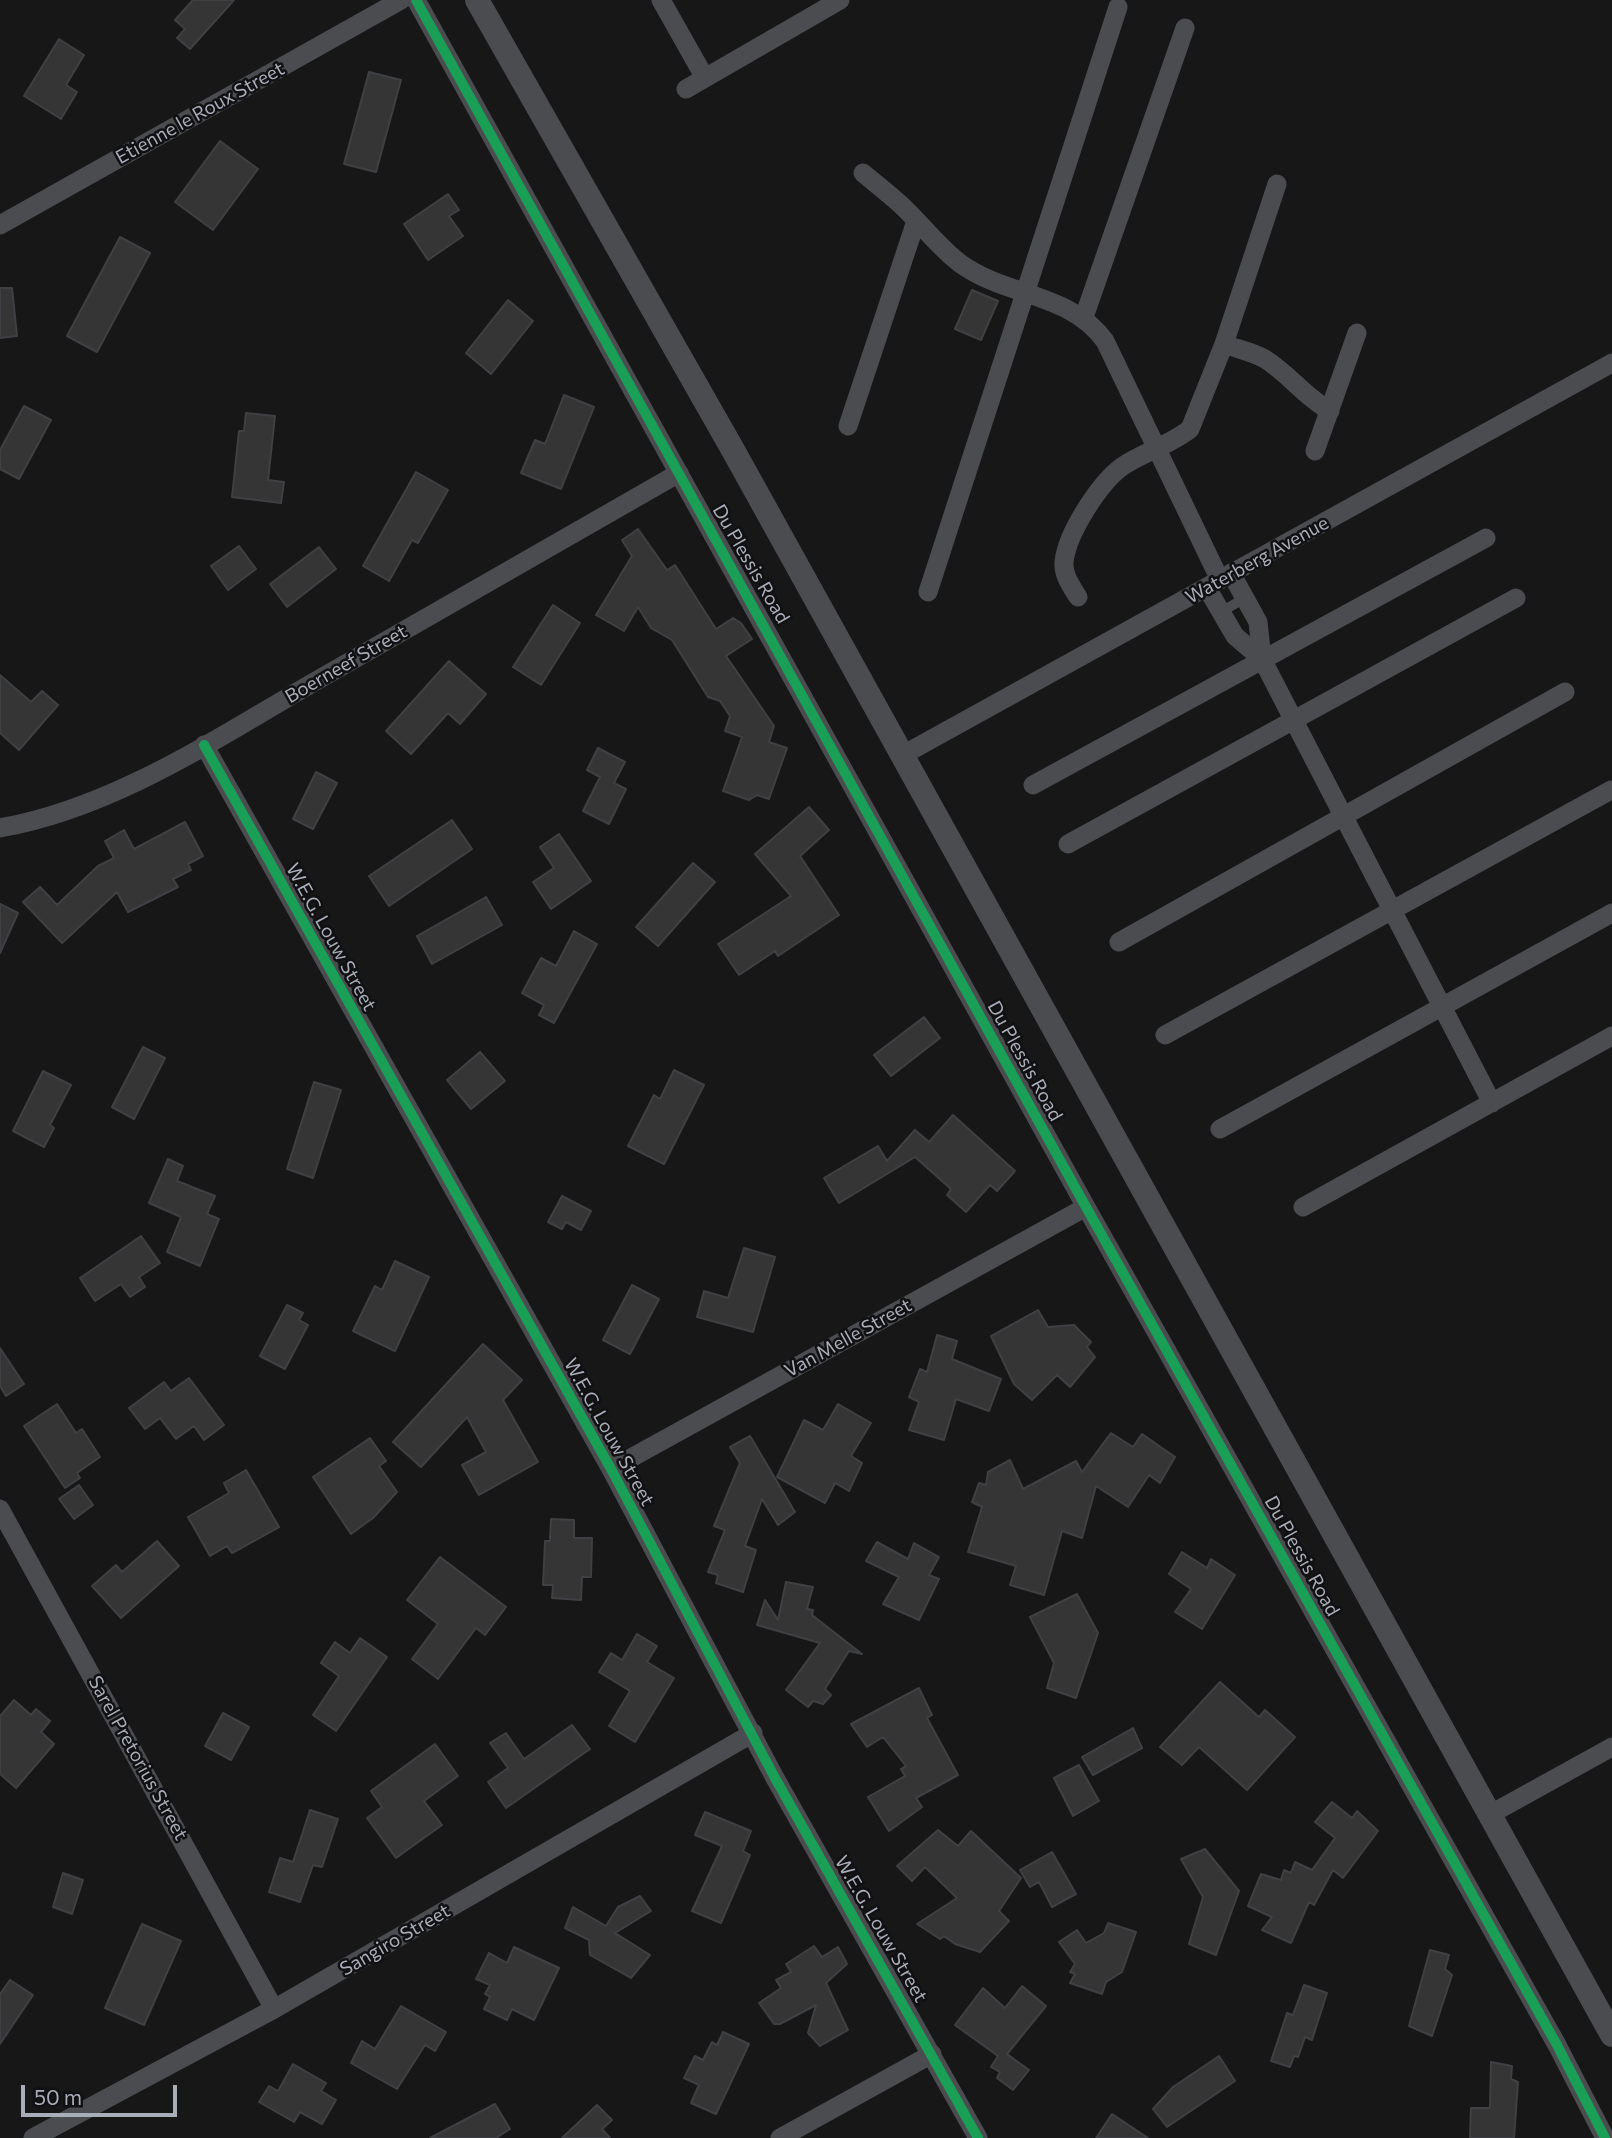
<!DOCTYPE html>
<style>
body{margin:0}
#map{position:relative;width:1612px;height:2138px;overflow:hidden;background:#171717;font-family:Commissioner,sans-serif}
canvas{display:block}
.scale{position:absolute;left:21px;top:2085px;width:156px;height:32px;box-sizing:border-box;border:4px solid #a8adb8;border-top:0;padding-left:9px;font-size:21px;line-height:24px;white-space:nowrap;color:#a8adb8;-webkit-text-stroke:5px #111113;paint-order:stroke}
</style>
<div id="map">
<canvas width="1612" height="2138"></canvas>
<div class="scale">50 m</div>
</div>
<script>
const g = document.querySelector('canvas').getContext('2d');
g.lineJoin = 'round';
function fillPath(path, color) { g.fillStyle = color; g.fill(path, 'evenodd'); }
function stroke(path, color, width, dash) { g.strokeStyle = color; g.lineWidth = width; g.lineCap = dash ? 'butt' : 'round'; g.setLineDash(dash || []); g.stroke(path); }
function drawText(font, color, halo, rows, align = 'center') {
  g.font = font + ' Commissioner,sans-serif'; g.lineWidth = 5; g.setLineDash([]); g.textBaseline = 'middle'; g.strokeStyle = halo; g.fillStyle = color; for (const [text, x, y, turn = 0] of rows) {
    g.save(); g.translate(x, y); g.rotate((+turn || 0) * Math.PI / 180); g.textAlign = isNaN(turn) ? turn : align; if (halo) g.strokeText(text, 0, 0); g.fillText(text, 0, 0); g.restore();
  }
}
const building = new Path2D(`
 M193,0H234L190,49L177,38L185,29L175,20Z
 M59,39L84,55L66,85L77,92L61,119L24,96Z
 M369,72L401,80L376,172L344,164Z
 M220,141L258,169L213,230L175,202Z
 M448,194L459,210L449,216L463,236L428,260L404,224Z
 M120,237L150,253L97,352L67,336Z
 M0,288H12L17,336L0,338Z
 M972,290L998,301L981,340L955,329Z
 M508,300L533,321L491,374L466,353Z
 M564,395L594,407L561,489L521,473L535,440L545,444Z
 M24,406L51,420L19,479L0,469V450Z
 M246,413L275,416L268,480L284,482L281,503L232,497L239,431H244Z
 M416,472L448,490L418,543L412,540L389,581L363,566Z
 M638,529L667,570L675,565L716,629L733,618L741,623L752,639L726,656L774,726L769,742L787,748L769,799L757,795L749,800L723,791L742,737L725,731L730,716L720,701L708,697L672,640L651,628L638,607L624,631L596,615L632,556L622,540Z
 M239,546L256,569L228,590L211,566Z
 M319,547L336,569L287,607L270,584Z
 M553,605L580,623L541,685L513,667Z
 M449,661L486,694L460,724L448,713L411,754L386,731Z
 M0,675L31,702L42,691L58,705L19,750L0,733Z
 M598,748L625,762L614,783L626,789L609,824L583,811L600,777L587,770Z
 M316,772L337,783L313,829L293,819Z
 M809,807L829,830L800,856L839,915L778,956L775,951L739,975L718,944L791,896L755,854Z
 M452,820L472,849L389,906L369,876Z
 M185,822L203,856L188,864L191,870L173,879L178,887L128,912L117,892L62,943L23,902L40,887L57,905L98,866L114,858L105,841L124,830L134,849Z
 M559,834L591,881L551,909L533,882L554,868L540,847Z
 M693,863L715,882L658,946L636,927Z
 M486,897L502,925L432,964L417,936Z
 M0,904L18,913L0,953Z
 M574,931L597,944L554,1023L539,1015L544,1005L522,993L541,958L556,966Z
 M924,1017L940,1038L891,1076L874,1055Z
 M143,1047L165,1058L134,1119L112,1107Z
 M480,1052L505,1081L471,1109L447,1080Z
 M674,1070L704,1085L664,1164L628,1146L654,1095L660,1099Z
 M43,1071L71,1085L50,1125L54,1128L44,1147L13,1131Z
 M314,1082L341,1090L313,1178L287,1169Z
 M953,1115L1015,1171L997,1191L990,1185L966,1212L947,1195L951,1189L915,1157L839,1203L824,1178L878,1146L887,1161L915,1130L929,1142Z
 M168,1159L183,1166L177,1181L215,1196L207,1214L219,1219L200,1266L167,1252L181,1217L149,1203Z
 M562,1196L591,1211L581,1230L566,1222L562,1229L548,1222Z
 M141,1236L160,1263L139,1277L145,1287L130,1297L121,1284L95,1301L80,1278Z
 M744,1248L775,1257L753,1332L697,1317L704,1291L728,1298Z
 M395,1261L429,1277L395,1351L353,1331L375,1286L382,1290Z
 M632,1285L659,1299L630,1354L603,1340Z
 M287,1305L303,1313L299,1320L308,1325L285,1369L260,1356Z
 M1038,1310L1048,1327L1074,1325L1091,1342L1087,1347L1095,1357L1070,1387L1057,1375L1032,1400L1014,1384L991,1336Z
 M937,1335L957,1341L952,1359L1001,1379L989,1411L956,1399L944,1440L909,1430L919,1402L909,1397L920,1369L927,1372Z
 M483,1344L522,1380L503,1400L538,1462L479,1495L462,1465L486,1452L467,1417L421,1467L393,1442Z
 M0,1348L24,1384L6,1396L0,1386Z
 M189,1378L224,1425L204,1440L194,1426L176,1439L160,1418L145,1429L129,1408L164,1382L171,1391Z
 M57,1404L76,1433L82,1429L100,1457L77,1473L80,1478L65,1488L24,1426Z
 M838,1404L871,1423L851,1456L862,1463L849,1491L835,1483L825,1503L777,1477L804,1420L823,1430Z
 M1111,1433L1133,1447L1142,1434L1175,1457L1160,1483L1149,1475L1128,1507L1096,1486L1082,1538L1062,1531L1044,1595L1010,1585L1016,1566L968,1552L982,1507L972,1502L979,1483L986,1485L988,1472L1010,1460L1023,1489L1076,1461L1082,1472Z
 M750,1436L795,1512L778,1525L762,1499L745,1546L756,1550L743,1592L716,1583L718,1575L708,1572L725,1530L714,1526L740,1463L730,1447Z
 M370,1438L386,1461L379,1466L397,1492L373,1518L351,1534L313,1477Z
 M246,1470L279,1527L232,1553L227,1546L210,1556L188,1517L229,1493L224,1483Z
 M79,1485L93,1505L74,1519L59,1499Z
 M551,1519L574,1520V1538H592L591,1577H582L581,1600L552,1598L553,1585H543L545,1541H550Z
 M157,1541L179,1566L121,1618L92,1586L116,1565L122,1572Z
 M877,1542L908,1559L914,1543L939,1557L929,1575L939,1579L919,1620L883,1604L899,1577L866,1561Z
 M1182,1552L1207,1568L1211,1559L1235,1575L1202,1629L1175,1612L1191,1589L1169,1574Z
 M440,1557L506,1607L485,1635L476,1628L438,1679L412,1659L438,1624L407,1600Z
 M786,1582L813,1587L807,1609L813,1610L812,1615L862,1654L849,1651L825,1689L831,1695L823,1704L813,1701L808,1707L786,1690L820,1643L757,1625L765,1600L778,1620Z
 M1077,1594L1098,1633L1076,1698L1047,1688L1054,1663L1030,1617Z
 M637,1634L657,1646L647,1662L674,1678L635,1742L609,1726L630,1691L599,1672L611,1653L622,1660Z
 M360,1638L387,1657L336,1731L313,1715L339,1676L321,1663L335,1642L350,1653Z
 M1220,1682L1259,1717L1265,1710L1295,1737L1247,1790L1199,1747L1182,1765L1160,1747Z
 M919,1688L932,1715L927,1718L958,1775L916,1798L922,1807L889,1831L868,1797L905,1776L901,1769L906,1766L883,1737L867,1747L851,1724Z
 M14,1700L31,1715L36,1709L50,1721L41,1732L54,1744L16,1788L0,1774V1716Z
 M223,1713L249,1727L231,1760L205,1746Z
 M572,1725L590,1749L506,1808L488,1782L508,1768L490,1743L506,1733L524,1759Z
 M1133,1728L1142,1748L1093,1775L1082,1757Z
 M435,1744L458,1776L424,1801L442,1825L396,1858L367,1818L382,1807L371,1791Z
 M1079,1765L1099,1801L1073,1816L1054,1778Z
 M1332,1802L1352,1818L1357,1811L1378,1831L1343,1878L1333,1870L1314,1905L1309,1902L1291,1943L1262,1930L1272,1917L1248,1906L1261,1874L1281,1880L1284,1870L1291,1873L1295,1862L1312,1870L1335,1838L1315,1822Z
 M310,1810L338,1819L322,1867L313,1865L300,1902L269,1892L280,1858L293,1862Z
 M705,1812L751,1831L743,1851L750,1855L721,1923L692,1911L722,1846L695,1835Z
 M938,1830L958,1846L971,1831L1021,1878L999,1911L1009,1921L980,1952L955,1944L944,1936L940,1939L917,1924L957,1898L925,1867L912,1881L897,1866Z
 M1205,1849L1239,1891L1216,1955L1189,1944L1203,1897L1181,1859Z
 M1052,1852L1076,1894L1052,1907L1039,1882L1030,1887L1020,1870Z
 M63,1873L83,1880L72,1914L53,1907Z
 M640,1896L651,1911L615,1933L650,1955L631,1978L590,1955L589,1940L565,1928L573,1907L606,1926L618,1907Z
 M1108,1923L1136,1932L1122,1972L1106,1982L1102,1994L1070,1983L1075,1974L1070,1972L1075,1964L1059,1942L1077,1930L1086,1943L1104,1933Z
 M142,1924L181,1941L144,2025L105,2008Z
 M814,1946L822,1957L838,1947L847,1964L826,1983L848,2030L820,2046L808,2033L816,2005L780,2024H774L759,2003L781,1988L776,1980L791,1972L786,1964Z
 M514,1947L559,1968L534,2020L512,2009L507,2020L484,2009L490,1997L485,1994L490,1985L476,1979L489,1953L507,1963Z
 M1430,1950L1449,1955L1445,1969L1452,1975L1432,2036L1409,2026Z
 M10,1980L33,1995L0,2044V1994Z
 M1304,1985L1327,1993L1312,2040L1305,2037L1298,2057L1294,2056L1290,2067L1271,2061L1287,2013L1293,2015Z
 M1022,1986L1046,2006L1007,2054L1029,2070L1013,2090L997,2078L1000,2072L991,2067L998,2056L955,2025L983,1988L1005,2008Z
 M401,2006L446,2032L435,2051L425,2045L397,2089L351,2063L362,2041L375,2049Z
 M723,2032L749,2044L716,2114L691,2103L699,2085L684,2078L695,2056L703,2060L712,2042L717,2045Z
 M1219,2056L1235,2081L1167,2127L1153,2109L1173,2087Z
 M1491,2062L1512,2066L1511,2079L1518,2082L1514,2138H1470L1471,2108H1490Z
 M293,2064L326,2083L321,2091L336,2100L322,2124L300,2112L294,2122L259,2102L269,2086L278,2091Z
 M495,2104L510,2129L496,2138H430Z
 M597,2105L612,2120L602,2129L610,2138H562Z
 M1112,2114L1148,2138H1096Z`);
fillPath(building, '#353536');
stroke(building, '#3f4043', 2);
stroke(new Path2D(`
 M1221,612L1245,598`), '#4b4c50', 10);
stroke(new Path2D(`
 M416,0L1086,1207L1557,2045L1605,2138
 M661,0L705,78
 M686,89L840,0
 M863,173C875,183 888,193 900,204C921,223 938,247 961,264C1007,297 1071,293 1105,341L1220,580
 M0,225L401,0
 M1084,317L1185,28
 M1224,344L1277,184
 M848,426L916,221
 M1315,451L1357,333
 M1231,573L1258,622L1262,659L1492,1103
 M1207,588L1235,636L1262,659
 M928,592L1118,7
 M1078,597C1071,586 1063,575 1064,562C1067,533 1100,482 1123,466C1144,452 1170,445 1190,429L1224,344C1237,349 1253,352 1265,359C1289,374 1305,397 1330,411
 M204,745L611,1469L775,1778L978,2138
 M901,756L1612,363
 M1033,785L1486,538
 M0,828C114,808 217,738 316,681C437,612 558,542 679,473
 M1068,844L1516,598
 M1119,942L1565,692
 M1165,1035L1611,790
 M1220,1129L1612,913
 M1303,1207L1612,1036
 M611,1469L1086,1207
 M0,1509L274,2009
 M1489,1815L1612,1747
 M33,2138L274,2009L753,1733
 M780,2138L932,2054`), '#4b4c50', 19);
stroke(new Path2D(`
 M477,0L733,450L1612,2035`), '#4b4c50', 24);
stroke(new Path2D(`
 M416,0L1086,1207L1557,2045L1605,2138
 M204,745L611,1469L775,1778L978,2138`), '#1a9f57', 10);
drawText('19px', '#a8adb8', '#111113', [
 ["Etienne le Roux Street",200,113,-29],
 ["Waterberg Avenue",1257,560,-29],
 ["Du Plessis Road",751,564,60],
 ["Boerneef Street",346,664,-30],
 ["W.E.G. Louw Street",331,937,61],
 ["Du Plessis Road",1025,1061,61],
 ["Van Melle Street",848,1338,-29],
 ["W.E.G. Louw Street",609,1432,61],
 ["Du Plessis Road",1302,1556,61],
 ["Sarel Pretorius Street",138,1758,61],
 ["W.E.G. Louw Street",881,1929,60],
 ["Sangiro Street",395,1940,-30]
]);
</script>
